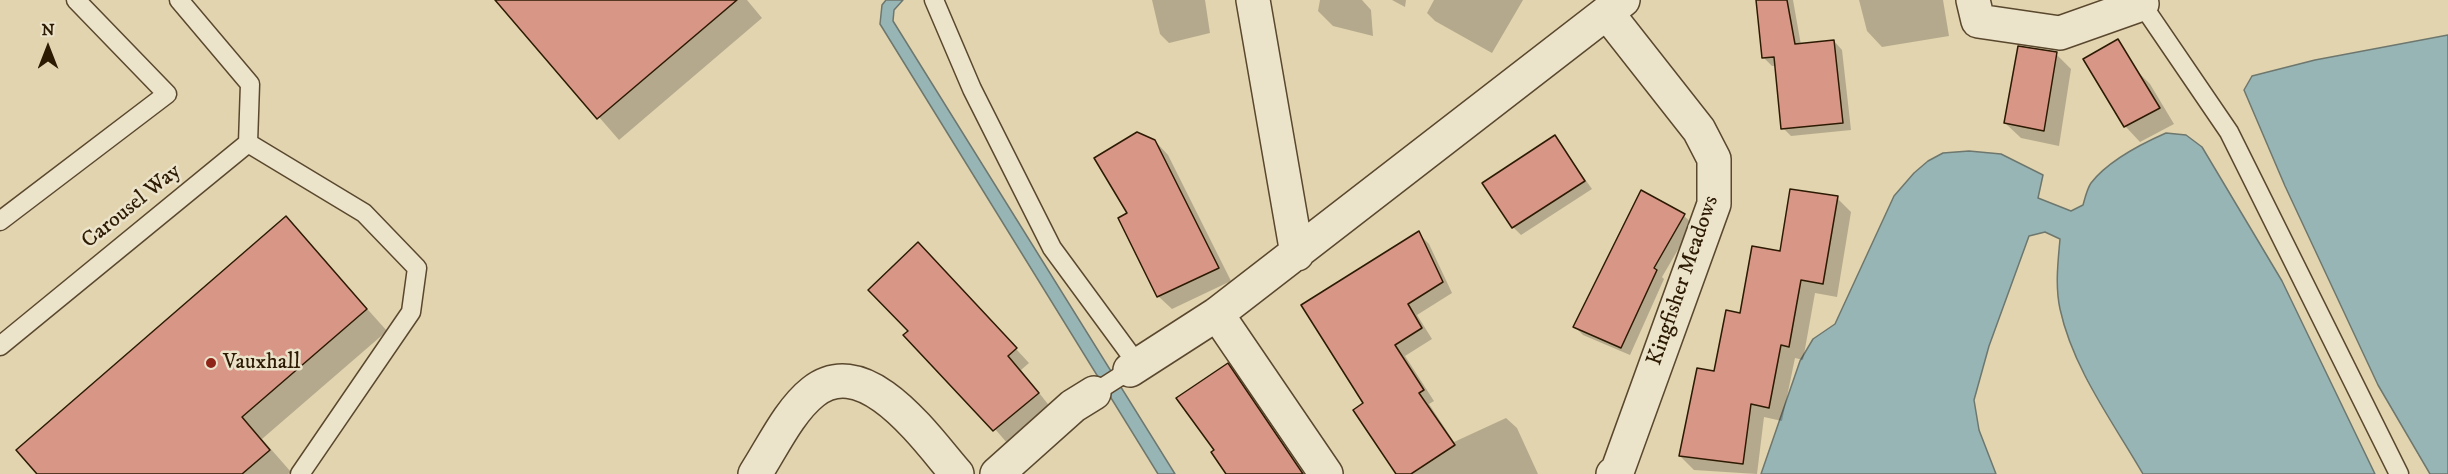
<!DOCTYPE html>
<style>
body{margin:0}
#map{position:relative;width:2448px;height:474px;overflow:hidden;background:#e1d4af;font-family:"IM FELL DW Pica",serif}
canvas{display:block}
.north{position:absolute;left:18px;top:18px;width:60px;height:60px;-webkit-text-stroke:4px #ece3cb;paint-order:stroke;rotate:0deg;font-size:16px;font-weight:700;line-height:24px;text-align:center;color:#2d1a03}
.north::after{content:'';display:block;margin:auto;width:21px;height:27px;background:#2d1a03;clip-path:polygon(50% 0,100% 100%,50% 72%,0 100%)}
</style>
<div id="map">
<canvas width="2448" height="474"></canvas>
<div class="north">N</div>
</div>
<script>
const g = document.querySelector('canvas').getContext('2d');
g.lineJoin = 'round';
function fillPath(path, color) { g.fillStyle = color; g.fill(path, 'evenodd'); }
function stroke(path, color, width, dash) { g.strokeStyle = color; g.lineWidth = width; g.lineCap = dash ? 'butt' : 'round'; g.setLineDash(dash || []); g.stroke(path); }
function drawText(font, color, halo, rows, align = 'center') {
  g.font = font + ' "IM FELL DW Pica",serif'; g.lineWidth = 5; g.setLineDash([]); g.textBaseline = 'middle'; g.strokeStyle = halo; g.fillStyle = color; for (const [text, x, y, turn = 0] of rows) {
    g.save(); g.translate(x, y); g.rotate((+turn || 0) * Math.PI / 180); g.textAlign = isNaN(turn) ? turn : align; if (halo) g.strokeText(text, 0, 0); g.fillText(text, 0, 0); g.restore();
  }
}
const water = new Path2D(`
 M886,0H903L894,10L893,21L1175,474H1158L880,24L882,5Z
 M2448,35V474H2430L2378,385L2285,186L2244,90L2252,76L2315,60Z
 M2166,133L2186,135L2202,147L2282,281L2375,474H2143C2113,422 2073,369 2060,309C2055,286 2058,262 2060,239L2045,232L2029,236L1989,346L1974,400L1979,430L1996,474H1761L1800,361L1813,339L1835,324L1894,196L1914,173L1928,161L1943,153L1969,151L2001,154L2043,175L2038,198L2071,211L2083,205C2085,198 2087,189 2091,183C2108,161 2141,144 2166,133Z`);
fillPath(water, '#98b5b6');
stroke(water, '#6d776e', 1.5);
fillPath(new Path2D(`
 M497,0H747L762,18L619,140Z
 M1152,0H1205L1210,33L1169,43L1160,34Z
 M1320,0H1362L1371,10L1373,36L1333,26L1318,11Z
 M1392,0H1406L1405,7Z
 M1434,0H1523L1492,53L1435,21L1427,13Z
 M1757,0H1793L1801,45L1834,41L1842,50L1851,130L1791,136L1783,128L1776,66H1772L1764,58Z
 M1859,0H1943L1949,36L1882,47L1867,31Z
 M2056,54L2071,69L2059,146L2021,138L2005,123Z
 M2085,59L2134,68L2150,84L2174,124L2140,142L2125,126Z
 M1555,137L1592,189L1521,235L1513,227Z
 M1155,141L1168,155L1231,281L1172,309L1158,296Z
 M1642,192L1684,216L1693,224L1662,277L1664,279L1630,355L1583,335L1575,327Z
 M1837,198L1851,212L1837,297L1815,293L1803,360L1795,358L1782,421L1764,417L1757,474L1694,470L1680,456L1742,315L1781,253Z
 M286,218L387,331L262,439L291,472L288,474H39Z
 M1418,233L1429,244L1452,293L1417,315L1432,339L1405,356L1434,401L1429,404L1454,442L1506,418L1517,428L1538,474H1397L1365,404Z
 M932,258L1029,363L1021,370L1051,408L1008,444L910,331Z
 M1227,365L1236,373L1306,474H1235Z`), '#0003');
const building = new Path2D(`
 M495,0H737L597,119Z
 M1756,0H1787L1795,44L1834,40L1843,123L1781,129L1774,57L1762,58Z
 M2118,39L2160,108L2124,127L2083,59Z
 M2018,46L2057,52L2044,131L2004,123Z
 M1137,132L1155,140L1219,268L1157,297L1118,218L1127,213L1094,158Z
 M1555,135L1585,181L1512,228L1482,183Z
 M1790,189L1838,196L1823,284L1801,280L1789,347L1781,345L1769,408L1751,404L1743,464L1679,456L1697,368L1714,371L1726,310L1740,313L1752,246L1780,251Z
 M1641,190L1685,214L1654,268L1657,270L1621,348L1573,327Z
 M286,216L367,309L242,417L270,450L242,474H37L16,450Z
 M1419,231L1443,282L1408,304L1422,328L1395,345L1424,390L1419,393L1455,445L1411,474H1396L1353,410L1363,403L1301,305Z
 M918,242L1017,348L1008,356L1039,393L993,431L903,335L908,331L868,290Z
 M1228,363L1303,474H1226L1211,452L1214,450L1176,398Z`);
fillPath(building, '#d89687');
stroke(building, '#2d1a03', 1.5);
const lane = new Path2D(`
 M934,0L972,89L1052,248L1138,365
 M2139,0L2229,132L2399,474
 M248,143L364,213L417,268L411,312L300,474
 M0,221L167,94L76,0
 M0,346L248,143L250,84L179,0
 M1094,393L1130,370`);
const street = new Path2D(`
 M1253,0L1297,254
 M1973,0L1978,21L2060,33L2142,4
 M1607,13L1699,130L1714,159V204L1617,472L1613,474
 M1217,314L1326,474
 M1130,370L1217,314L1623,0
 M755,474C772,448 789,411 813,392C866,350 927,440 957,474
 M997,474L1073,406L1094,393`);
stroke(lane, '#5a482e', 21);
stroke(street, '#5a482e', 36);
stroke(lane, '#ece3cb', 18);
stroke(street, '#ece3cb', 33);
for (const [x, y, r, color] of [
 [211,363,6,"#8f2418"]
]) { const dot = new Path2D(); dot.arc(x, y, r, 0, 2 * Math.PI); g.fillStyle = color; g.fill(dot); stroke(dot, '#ece3cb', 2); }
drawText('22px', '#2d1a03', '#ece3cb', [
 ["Carousel Way",132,207,-39],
 ["Kingfisher Meadows",1684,281,-71]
]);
drawText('22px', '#2d1a03', '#ece3cb', [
 ["Vauxhall",223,363]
], 'left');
</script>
